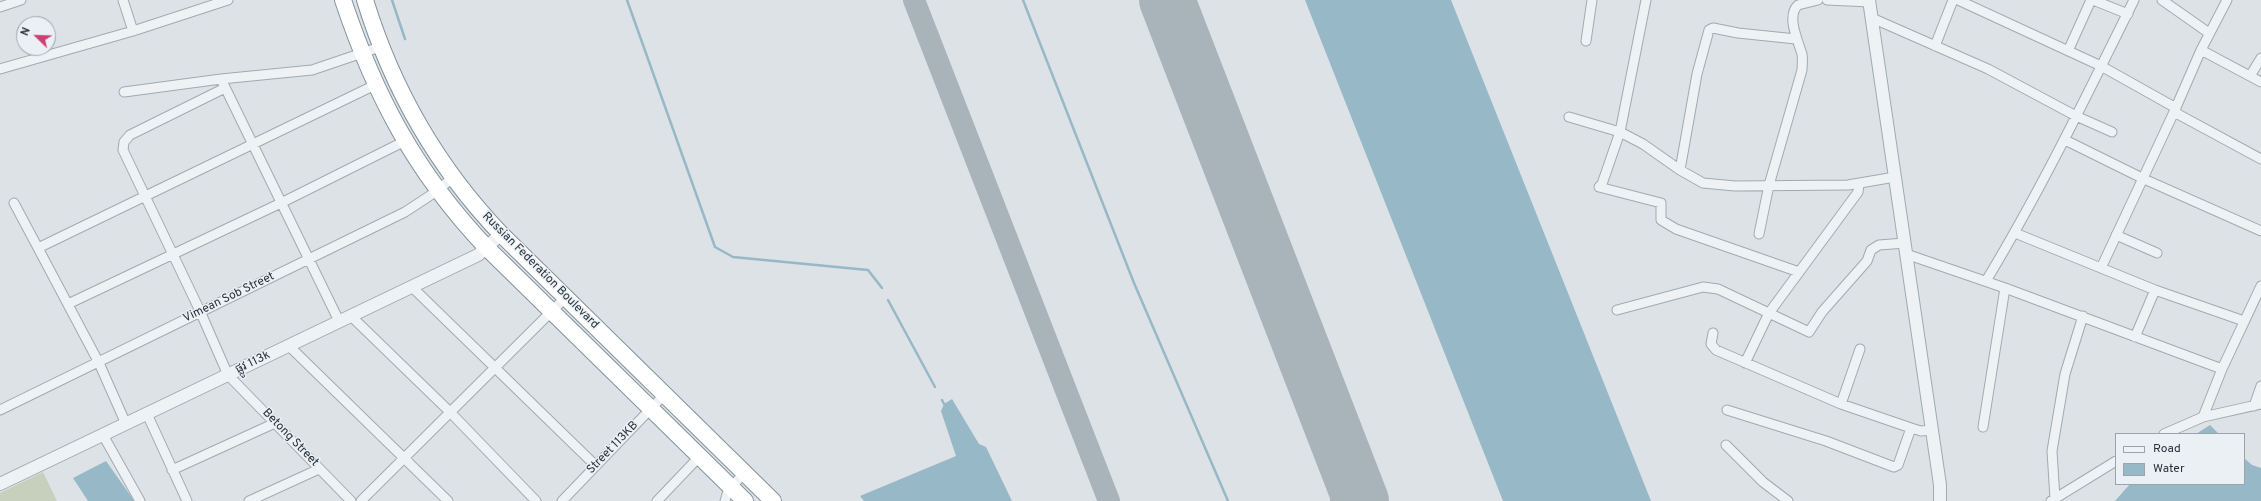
<!DOCTYPE html>
<meta charset="utf-8">
<style>
body{margin:0}
#map{position:relative;width:2261px;height:501px;overflow:hidden;background:#dce2e6;font-family:Overpass,sans-serif}
canvas{display:block}
.legend{position:absolute;left:2115px;top:433px;width:130px;height:52px;box-sizing:border-box;background:#ebf0f4;border:1px solid #9ca4aa;margin:0;padding:5px 7px;list-style:none;font-size:12px;color:#26323c}
.legend li{display:flex;align-items:center;gap:8px;height:20px}
.legend b{width:20px;border:1px solid #9ca4aa}
.north{position:absolute;left:16px;top:16px;width:40px;height:40px;box-sizing:border-box;background:#ebf0f4;border:1px solid #9ca4aa;border-radius:50%;rotate:293deg;font-size:11px;font-weight:700;line-height:16px;text-align:center;color:#26323c}
.north::after{content:'';display:block;margin:auto;width:14px;height:18px;background:#cb4073;clip-path:polygon(50% 0,100% 100%,50% 72%,0 100%)}
</style>
<div id="map">
<canvas width="2261" height="501"></canvas>
<ul class="legend">
<li><b style="height:5px;background:#eef2f4"></b>Road</li>
<li><b style="height:11px;background:#97b8c6"></b>Water</li>
</ul>
<div class="north">N</div>
</div>
<script>
const g = document.querySelector('canvas').getContext('2d');
g.lineJoin = 'round';
function fillPath(path, color) { g.fillStyle = color; g.fill(path, 'evenodd'); }
function stroke(path, color, width, dash) { g.strokeStyle = color; g.lineWidth = width; g.lineCap = dash ? 'butt' : 'round'; g.setLineDash(dash || []); g.stroke(path); }
function drawText(font, color, halo, rows, align = 'center') {
  g.font = font + ' Overpass,"Noto Sans Khmer",sans-serif'; g.lineWidth = 3; g.setLineDash([]); g.textBaseline = 'middle'; g.strokeStyle = halo; g.fillStyle = color; for (const [text, x, y, turn = 0] of rows) {
    g.save(); g.translate(x, y); g.rotate((+turn || 0) * Math.PI / 180); g.textAlign = isNaN(turn) ? turn : align; if (halo) g.strokeText(text, 0, 0); g.fillText(text, 0, 0); g.restore();
  }
}
fillPath(new Path2D(`
 M43,472L57,501H0V493Z`), '#c6d0bd');
fillPath(new Path2D(`
 M1305,0H1451L1651,501H1503Z
 M952,399L979,444L986,447L1012,501H864L860,496L956,456L941,411L944,404Z
 M2210,425L2219,434H2196Z
 M2244,458L2252,465L2261,468V501H2115L2130,484H2244Z
 M106,461L133,499L134,501H88L73,478Z`), '#97b8c6');
stroke(new Path2D(`
 M392,0L405,39
 M627,0L715,247L733,257L868,270L882,288
 M1023,0L1134,283L1228,501
 M888,300L935,387
 M942,400L944,404`), '#97b8c6', 2.5);
stroke(new Path2D(`
 M914,0L1109,501
 M1341,501L1350,472`), '#a9b4ba', 22);
stroke(new Path2D(`
 M1167,0L1361,501`), '#a9b4ba', 56);
const minor = new Path2D(`
 M123,0L133,31
 M1646,0L1620,132L1602,184L1599,187L1661,203V220L1676,229L1799,272
 M1827,0L1870,2
 M1958,0L2101,66L2176,108
 M2093,0L2128,14
 M2162,0L2209,33
 M0,7L21,0
 M1872,18L1988,69L2076,116L2112,132
 M1586,41L1592,0
 M1935,46L1953,0
 M2201,50L2261,82
 M2068,51L2091,0
 M0,69L133,31L228,0
 M2250,76L2261,58
 M221,79L339,321
 M225,88L130,135L124,142L123,150L200,311L228,375L351,501
 M124,92L221,79L312,70L380,47
 M2174,112L2261,159
 M1569,117L1620,132L1643,144L1680,170L1703,183L1735,186L1848,185L1895,177
 M2065,140L2144,179L2261,231
 M1680,170L1697,74L1709,30L1713,28L1738,33L1796,39
 M14,203L38,248L375,85
 M2015,233L2155,290L2244,321
 M1759,234L1769,185L1802,70C1802,65 1803,59 1802,54C1798,41 1786,16 1798,5L1818,0
 M2116,235L2157,253
 M38,248L99,363L126,424
 M1906,254L2005,288L2222,369
 M2101,268L2174,112L2201,50L2227,0
 M1986,281C2041,190 2087,95 2134,0
 M412,287L596,466
 M68,304L281,203L405,141
 M1617,310L1703,287L1718,289L1809,332L1822,312L1867,261L1871,250L1879,245L1905,243
 M351,316L450,412L536,501
 M1713,333L1711,344L1716,350L1841,404L1911,428L1921,431L1932,430
 M2135,337L2155,290
 M289,346L448,501
 M1745,363L1769,313L1858,192L1859,185
 M1841,404L1860,349
 M2254,406L2261,386
 M0,410L405,212L437,191L452,178
 M1727,410L1826,441L1894,467L1898,465L1911,428
 M147,414L187,501
 M2203,417L2222,369L2261,286
 M1983,427L2005,288
 M2164,434L2203,417L2261,404
 M103,435L140,501
 M1726,445L1763,482L1788,501
 M172,470L275,423
 M2055,499L2052,451L2065,374L2083,316
 M249,501L319,469
 M361,501L565,298
 M562,501L664,395
 M657,501L699,457
 M725,501L728,491L744,473
 M2051,501L2116,461`);
const tertiary = new Path2D(`
 M1869,0L1940,485V501
 M0,484L478,255L501,234`);
const trunk = new Path2D(`
 M343,0C375,96 416,173 486,247L745,501
 M365,0C392,88 437,167 501,234L773,501`);
stroke(minor, '#a2aab0', 11);
stroke(tertiary, '#a2aab0', 14);
stroke(trunk, '#83929c', 18);
stroke(minor, '#eef2f4', 9);
stroke(tertiary, '#eef2f4', 12);
stroke(trunk, '#fff', 16);
drawText('12px', '#26323c', '#ebf0f4', [
 ["Russian Federation Boulevard",540,271,45],
 ["Vimean Sob Street",229,298,-26],
 ["ផ្លូវ 113k",253,363,-26],
 ["Betong Street",290,438,46],
 ["Street 113KB",613,448,-46]
]);
</script>
